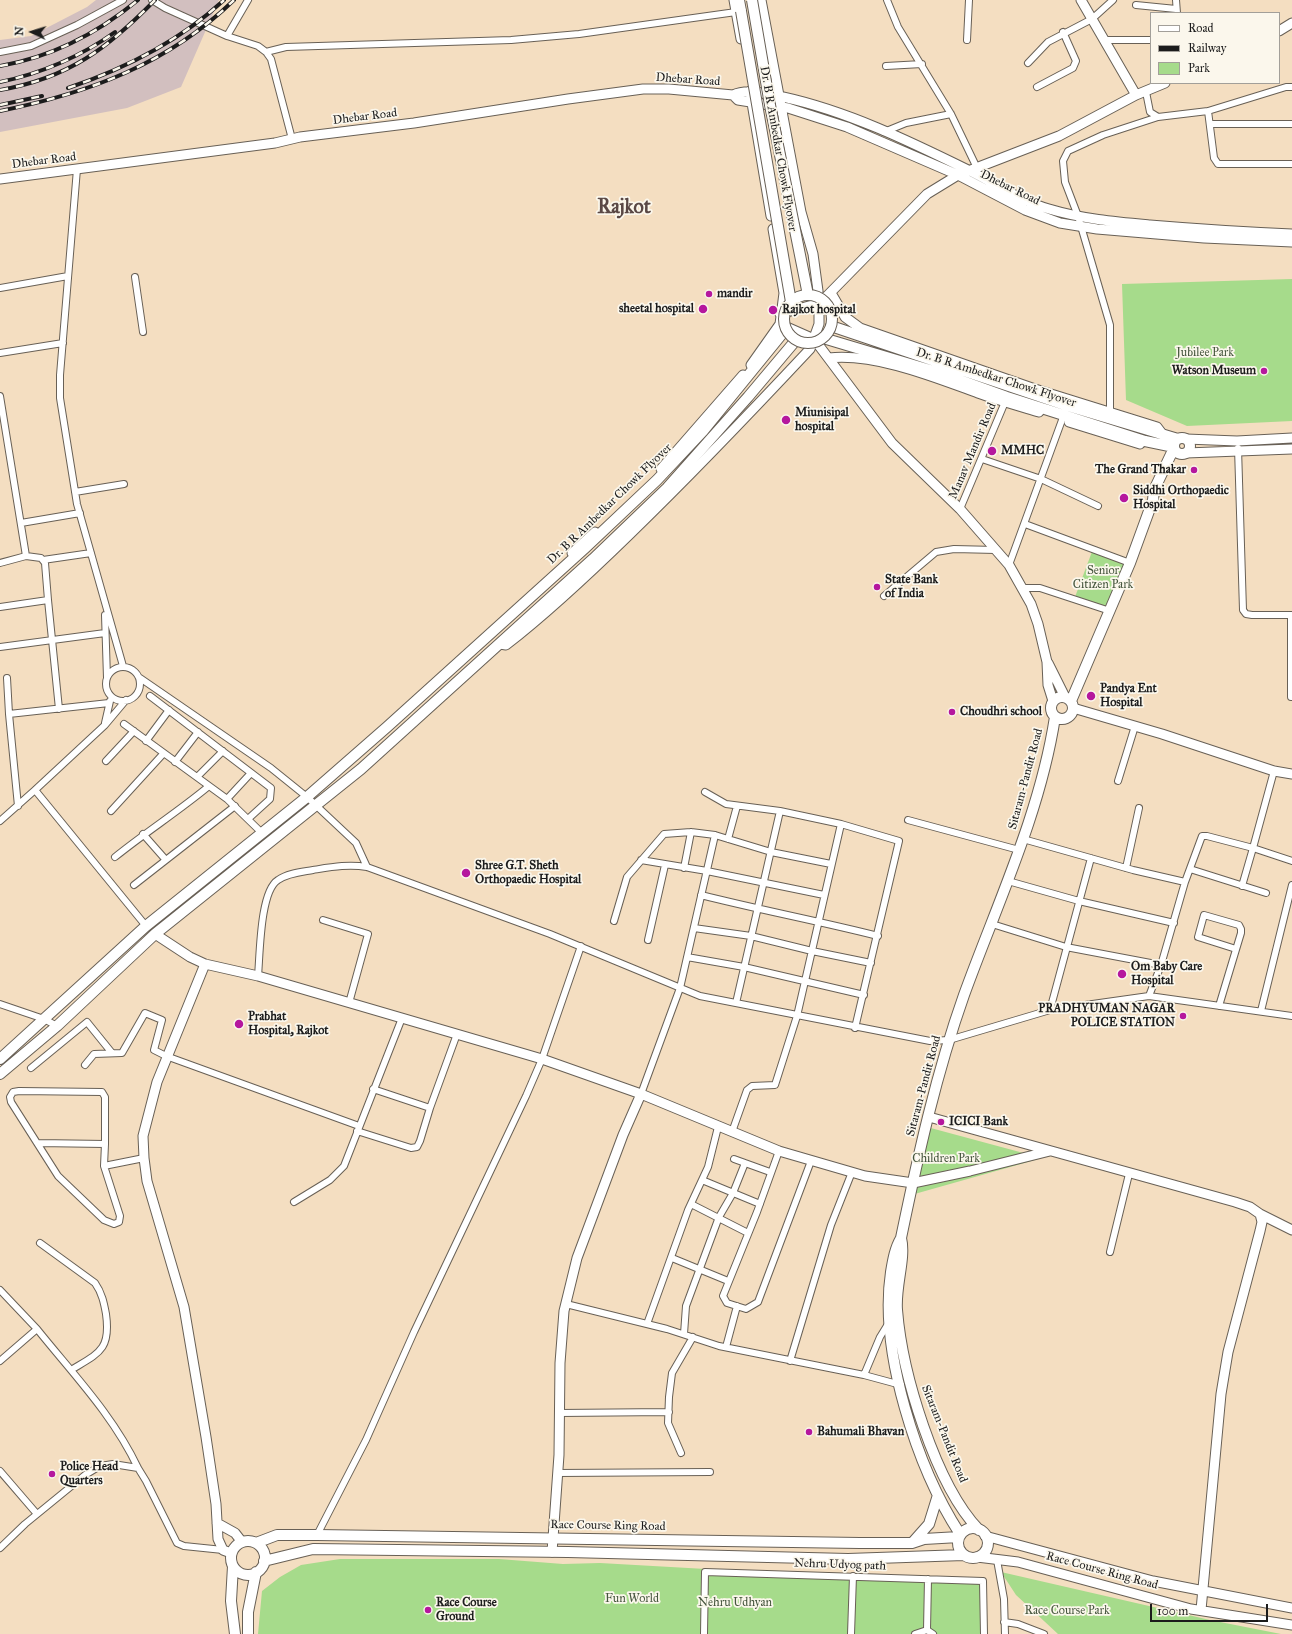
<!DOCTYPE html>
<style>
body{margin:0}
#map{position:relative;width:1292px;height:1634px;overflow:hidden;background:#f4dec1;font-family:"IM FELL Great Primer",serif}
canvas{display:block}
.legend{position:absolute;left:1150px;top:12px;width:130px;height:72px;box-sizing:border-box;background:#fbf7ec;border:1px solid #a29f99;margin:0;padding:5px 7px;list-style:none;font-size:12px;color:#1c1c1c}
.legend li{display:flex;align-items:center;gap:8px;height:20px}
.legend b{width:20px;border:1px solid #a29f99}
.north{position:absolute;left:12px;top:12px;width:40px;height:40px;-webkit-text-stroke:3px #fbf7ec;paint-order:stroke;rotate:274deg;font-size:11px;font-weight:700;line-height:16px;text-align:center;color:#1c1c1c}
.north::after{content:'';display:block;margin:auto;width:14px;height:18px;background:#1c1c1c;clip-path:polygon(50% 0,100% 100%,50% 72%,0 100%)}
.scale{position:absolute;left:1150px;top:1604px;width:118px;height:18px;box-sizing:border-box;border:2px solid #1c1c1c;border-top:0;padding-left:5px;font-size:12px;line-height:14px;white-space:nowrap;color:#1c1c1c;-webkit-text-stroke:3px #fbf7ec;paint-order:stroke}
</style>
<div id="map">
<canvas width="1292" height="1634"></canvas>
<ul class="legend">
<li><b style="height:5px;background:#fff"></b>Road</li>
<li><b style="height:5px;background:#1c1c1c"></b>Railway</li>
<li><b style="height:11px;background:#a6db8b"></b>Park</li>
</ul>
<div class="north">N</div>
<div class="scale">100 m</div>
</div>
<script>
const g = document.querySelector('canvas').getContext('2d');
g.lineJoin = 'round';
function fillPath(path, color) { g.fillStyle = color; g.fill(path, 'evenodd'); }
function stroke(path, color, width, dash) { g.strokeStyle = color; g.lineWidth = width; g.lineCap = dash ? 'butt' : 'round'; g.setLineDash(dash || []); g.stroke(path); }
function drawText(font, color, halo, rows, align = 'center') {
  g.font = font + ' "IM FELL Great Primer",serif'; g.lineWidth = 3.5; g.setLineDash([]); g.textBaseline = 'middle'; g.strokeStyle = halo; g.fillStyle = color; for (const [text, x, y, turn = 0] of rows) {
    g.save(); g.translate(x, y); g.rotate((+turn || 0) * Math.PI / 180); g.textAlign = isNaN(turn) ? turn : align; if (halo) g.strokeText(text, 0, 0); g.fillText(text, 0, 0); g.restore();
  }
}
fillPath(new Path2D(`
 M96,0H219L181,87L127,108L0,132V40L31,36L87,7Z`), '#d2bfbf');
fillPath(new Path2D(`
 M1292,279V421L1187,426L1126,400L1122,284Z
 M1093,549L1130,563L1110,611L1075,597Z
 M927,1127L1042,1158L911,1195Z
 M340,1559H499L563,1564L600,1563L706,1569V1571L983,1581L984,1634H258L262,1591L280,1577L301,1565Z
 M1001,1572L1210,1620L1281,1634H1058L1016,1595Z`), '#a6db8b');
const street = new Path2D(`
 M152,0L165,8L227,36L258,46L266,52L271,59L292,139
 M887,0L898,27L951,114L977,168
 M1176,0L1177,13
 M1136,5L1176,9
 M227,36L248,0
 M967,40L969,0
 M1104,40H1151
 M0,52L31,46L77,25L123,0
 M266,52L286,47L511,40L579,34L736,12
 M1028,63L1048,42L1092,19L1113,0
 M886,66L922,64
 M1037,87L1073,68L1076,61L1063,32
 M1146,92L1150,112L1158,117L1208,111L1286,87H1292
 M1208,111L1214,158L1218,164H1292
 M1211,124H1292
 M884,132L906,123L951,114
 M77,169L60,375V398L77,504L123,666
 M135,277L143,332
 M0,288L68,276
 M0,353L63,343
 M0,396L26,556
 M1110,411V325L1078,216L1065,182L1063,161L1068,151L1103,135L1158,117
 M1238,448L1243,610L1246,614L1252,615H1292
 M982,459L1041,479L1098,506
 M75,492L124,484
 M960,509L1005,402
 M21,523L80,513
 M1025,524L1130,563
 M43,560L91,553
 M0,563L26,556L41,558L45,563L48,600L0,607
 M1009,565L1062,420
 M1023,588H1040L1110,611
 M884,596L936,552L954,549L996,550
 M48,600L59,709
 M105,615L107,678
 M0,647L105,633
 M106 684a17 17 0 1 1 34 0a17 17 0 1 1-34 0Z
 M7,678L9,714
 M140,678L271,768L307,797L356,843L367,867
 M150,696L271,788L270,799L248,819
 M1291,697V615
 M105,723L110,701
 M124,724L227,799L262,833
 M146,741L169,710
 M106,761L134,731
 M175,762L198,732
 M197,777L223,751
 M1118,781L1135,726
 M35,790L146,926
 M705,792L726,804L780,811
 M227,799L251,773
 M18,806L9,714L109,703
 M111,811L163,754
 M908,820L1019,850
 M0,821L35,790L105,725L126,700
 M143,834L165,859
 M728,839L737,806
 M1023,839L1133,870L1185,882L1161,965L1149,996
 M115,857C146,832 179,811 209,786
 M641,860L707,871L824,895
 M684,868L691,832
 M1126,868L1139,808
 M1190,869L1266,893
 M1008,881L1079,901L1174,923
 M1185,882L1202,836H1207L1253,848L1274,771
 M134,885L235,806
 M1242,886L1253,848L1292,861
 M701,895C760,910 819,921 878,936
 M323,920L368,934L349,1003
 M614,921L627,877L664,834L691,832L715,835L771,852L831,864
 M992,924L1066,947L1161,965
 M694,928L751,936L812,951L871,963
 M648,940L665,865
 M687,957L744,967L864,995
 M258,976C260,954 260,891 278,880C288,873 302,872 313,870C332,867 348,864 367,867L550,934L700,996L930,1041L949,1040L1050,1010L1149,996L1292,1016
 M736,1003L780,811L841,824
 M0,1004L44,1019L57,1026
 M1219,1006L1241,933V929L1239,925L1204,915L1198,937L1236,949
 M1050,1010L1091,858
 M1261,1011L1292,885
 M85,1065L94,1054L122,1053L145,1013L162,1020L154,1050L166,1056L359,1126
 M31,1068L87,1022L112,1053
 M373,1089L430,1108
 M641,1094L680,988L715,835
 M357,1131L411,1148L417,1147L420,1141L430,1108L457,1034
 M732,1132L747,1090L752,1086L775,1085L797,1016L841,824L899,841L855,1028
 M38,1143L105,1144L104,1166L120,1216L119,1222L114,1224L104,1220L58,1176L11,1102L10,1097L13,1092L19,1091L102,1092L105,1097V1144
 M779,1151L757,1212L723,1296L727,1303L746,1309L758,1302L811,1161
 M734,1159L770,1172
 M104,1166L144,1158
 M702,1180L760,1204
 M294,1202L330,1180L344,1166L402,1018
 M691,1204L748,1233
 M40,1243L95,1283C102,1293 104,1303 106,1314C111,1350 99,1353 71,1370
 M1110,1252L1129,1174
 M672,1258L728,1281
 M0,1290L37,1329
 M566,1304L667,1329L719,1346L864,1375L880,1337L888,1324
 M647,1324L688,1210L708,1167L718,1127
 M684,1334L686,1306L719,1217L733,1193L745,1163
 M726,1347L737,1306
 M0,1361L37,1329C73,1374 113,1415 138,1468
 M790,1361L831,1225L852,1172
 M864,1375L901,1385
 M559,1413L669,1412
 M681,1453L668,1423L669,1397L672,1373L693,1337
 M0,1471L37,1514
 M557,1473L710,1472
 M317,1535L366,1440L414,1332L526,1096L542,1059L581,946
 M0,1548L25,1524L85,1475L100,1466L113,1464L138,1468L146,1481L177,1543L184,1546L223,1550
 M997,1560L1004,1599L1005,1634
 M1004,1622L1018,1624L1044,1634
 M927,1630L928,1579
 M704,1634L705,1572L983,1581L984,1634
 M851,1634L853,1576
 M915,1634L927,1630L933,1634`);
const secondary = new Path2D(`
 M734,0L741,39
 M1081,0L1136,95
 M1279,31L1292,23
 M750,91L771,216
 M733,95L738,100L788,108L847,127L958,175L1025,210L1060,223L1097,229L1204,238L1292,242
 M0,179L275,143L300,137L414,123L568,99L643,89H669L733,95C747,88 768,94 783,97C847,111 909,141 968,170C995,183 1020,201 1049,209C1082,219 1117,222 1150,225C1198,229 1245,232 1292,234
 M831,293L845,317L860,328L1035,389L1157,427L1163,435
 M780,314L816,304L827,296L927,194L958,175L1059,136L1136,95L1165,83
 M780,324L814,339L892,443L960,509L1009,565L1031,604L1038,624L1047,662L1048,685L1053,701
 M829,358C875,353 934,377 978,393C998,400 1019,406 1039,412
 M751,365L780,324L784,293L773,229
 M1069,422L1140,444
 M1186,439L1237,441L1292,438
 M1186,453L1292,449
 M661,469L743,375
 M572,553L595,532
 M500,644L506,645C550,611 591,572 630,534C692,474 751,412 810,349L819,324V312L816,304L818,291L813,254L801,212L761,0
 M1048,663L1065,697
 M1073,708L1162,734L1274,771L1292,774
 M155,934L190,957L205,964L258,976L542,1059L641,1094L779,1151L865,1176L913,1183L970,1171L1050,1151
 M205,964L157,1082L143,1136L144,1158L147,1181L184,1307L206,1437L216,1504L218,1539L223,1550L231,1553
 M929,1117L1235,1202L1250,1207L1260,1214L1262,1222L1260,1231L1228,1352L1221,1394L1201,1610
 M1260,1214L1292,1230
 M217,1523L235,1533L242,1542
 M985,1536L1153,1581L1292,1608
 M552,1552L559,1455L560,1363L564,1311L577,1258L623,1135L641,1094
 M977,1557L1018,1562L1191,1609L1292,1625`);
const primary = new Path2D(`
 M739,0L741,11
 M831,326L1068,406L1178,439
 M823,338L940,373L1007,397L1145,441L1174,447
 M1174 446a8 8 0 1 1 16 0a8 8 0 1 1-16 0Z
 M1051 708a11 11 0 1 1 22 0a11 11 0 1 1-22 0Z
 M1071,701L1130,563L1153,500L1154,490L1174,448
 M0,1059L146,926L307,797L387,727L585,548L657,480L703,431L786,329
 M0,1074L57,1026L155,934L361,769L593,559L667,488L748,397L796,340
 M901,1238C895,1248 893,1260 891,1272C879,1351 917,1468 960,1534
 M958 1543a15 15 0 1 1 30 0a15 15 0 1 1-30 0Z
 M979,1530C935,1484 902,1373 897,1310C895,1286 906,1258 901,1238C918,1156 936,1074 964,995C997,904 1040,814 1055,717
 M231 1558a17 17 0 1 1 34 0a17 17 0 1 1-34 0Z
 M913,1542L929,1524L938,1495
 M256,1543L277,1535H317L860,1543H912L924,1539L959,1537
 M264,1561L313,1549L568,1552L848,1559L964,1555
 M233,1566L231,1601L235,1634
 M248,1634V1612L256,1572`);
stroke(street, '#686056', 8);
stroke(secondary, '#686056', 11);
stroke(primary, '#686056', 12);
stroke(street, '#fff', 6);
stroke(secondary, '#fff', 9);
stroke(primary, '#fff', 10);
const rail = new Path2D(`
 M0,66C52,57 98,33 138,0
 M0,82C40,74 82,56 115,32
 M68,88C124,69 181,40 224,0
 M0,90C69,78 108,48 155,0
 M0,105L42,96
 M0,111C89,93 168,64 234,0`);
stroke(rail, '#1c1c1c', 4);
stroke(rail, '#fbf7ec', 2.5, [8]);
const primaryBridge = new Path2D(`
 M752,0L770,105L808,295
 M741,11L791,302
 M784 319a24 24 0 1 1 48 0a24 24 0 1 1-48 0Z`);
stroke(primaryBridge, '#686056', 12, []);
stroke(primaryBridge, '#fff', 10);
for (const [x, y, r, color] of [
 [709,294,4,"#b5179e"],
 [703,309,5,"#b5179e"],
 [773,310,5,"#b5179e"],
 [1264,371,4,"#b5179e"],
 [786,420,5,"#b5179e"],
 [992,451,5,"#b5179e"],
 [1194,470,4,"#b5179e"],
 [1124,498,5,"#b5179e"],
 [877,587,4,"#b5179e"],
 [1091,696,5,"#b5179e"],
 [952,712,4,"#b5179e"],
 [466,873,5,"#b5179e"],
 [1122,974,5,"#b5179e"],
 [1183,1016,4,"#b5179e"],
 [239,1024,5,"#b5179e"],
 [941,1122,4,"#b5179e"],
 [809,1432,4,"#b5179e"],
 [52,1474,4,"#b5179e"],
 [428,1610,4,"#b5179e"]
]) { const dot = new Path2D(); dot.arc(x, y, r, 0, 2 * Math.PI); g.fillStyle = color; g.fill(dot); stroke(dot, '#fbf7ec', 1.5); }
drawText('12px', '#1c1c1c', '#fbf7ec', [
 ["Dhebar Road",688,80,4],
 ["Dhebar Road",365,117,-7],
 ["Dr. B R Ambedkar Chowk Flyover",778,149,80],
 ["Dhebar Road",44,161,-7],
 ["Dhebar Road",1010,188,26],
 ["Dr. B R Ambedkar Chowk Flyover",996,378,18],
 ["Manav Mandir Road",973,451,-67],
 ["Dr. B R Ambedkar Chowk Flyover",610,504,-44],
 ["Sitaram-Pandit Road",1026,779,-75],
 ["Sitaram-Pandit Road",924,1086,-75],
 ["Sitaram-Pandit Road",944,1434,68],
 ["Race Course Ring Road",608,1526,1],
 ["Nehru Udyog path",840,1565,2],
 ["Race Course Ring Road",1102,1571,15]
]);
drawText('bold 12px', '#1c1c1c', '#fbf7ec', [
 ["mandir",717,294],
 ["sheetal hospital",694,309,"right"],
 ["Rajkot hospital",782,310],
 ["Watson Museum",1256,371,"right"],
 ["Miunisipal",795,413],
 ["hospital",795,427],
 ["MMHC",1001,451],
 ["The Grand Thakar",1186,470,"right"],
 ["Siddhi Orthopaedic",1133,491],
 ["Hospital",1133,505],
 ["State Bank",885,580],
 ["of India",885,594],
 ["Pandya Ent",1100,689],
 ["Hospital",1100,703],
 ["Choudhri school",960,712],
 ["Shree G.T. Sheth",475,866],
 ["Orthopaedic Hospital",475,880],
 ["Om Baby Care",1131,967],
 ["Hospital",1131,981],
 ["PRADHYUMAN NAGAR",1175,1009,"right"],
 ["POLICE STATION",1175,1023,"right"],
 ["Prabhat",248,1017],
 ["Hospital, Rajkot",248,1031],
 ["ICICI Bank",949,1122],
 ["Bahumali Bhavan",817,1432],
 ["Police Head",60,1467],
 ["Quarters",60,1481],
 ["Race Course",436,1603],
 ["Ground",436,1617]
], 'left');
drawText('12px', '#45553d', '#fbf7ec', [
 ["Jubilee Park",1205,353],
 ["Senior",1103,571],
 ["Citizen Park",1103,585],
 ["Children Park",946,1159],
 ["Fun World",632,1599],
 ["Nehru Udhyan",735,1603],
 ["Race Course Park",1067,1611]
]);
drawText('bold 20px', '#5a4845', '#fbf7ec', [
 ["Rajkot",624,208]
]);
</script>
